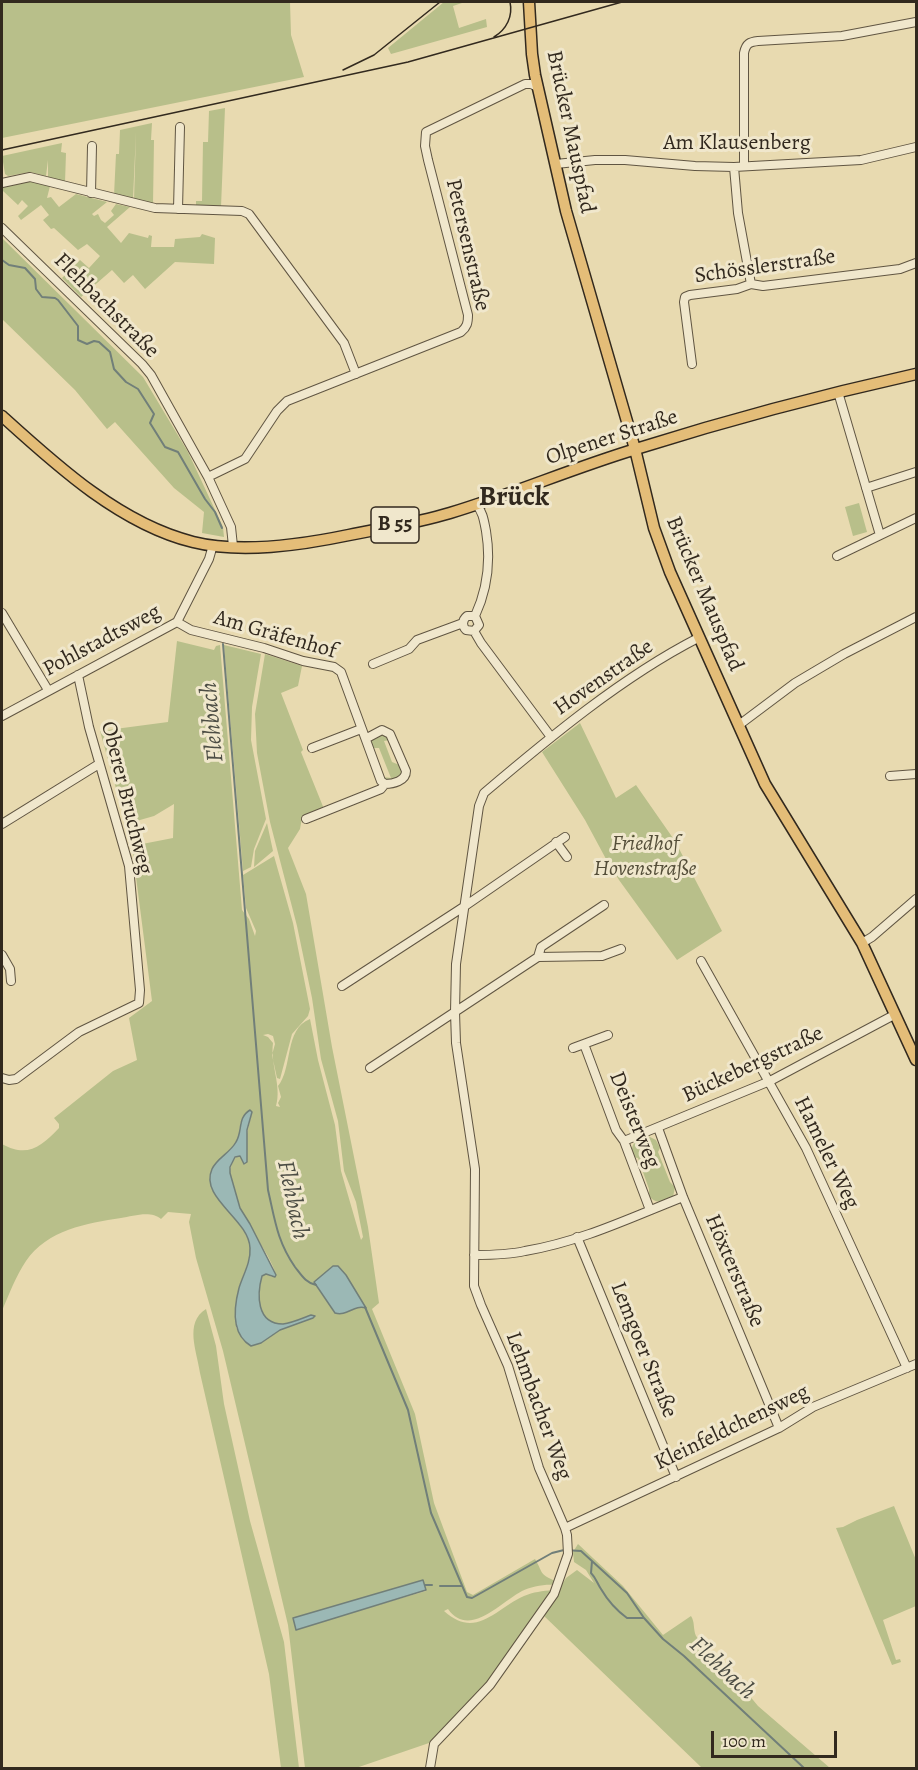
<!DOCTYPE html>
<meta charset="utf-8">
<style>
body{margin:0}
#map{position:relative;width:918px;height:1770px;overflow:hidden;background:#e8dab0;font-family:Alegreya,serif}
canvas{display:block}
.frame{position:absolute;inset:0;border:3px solid #32291e;pointer-events:none}
.scale{position:absolute;left:711px;top:1731px;width:126px;height:27px;box-sizing:border-box;border:3px solid #32291e;border-top:0;padding-left:8px;font-size:18px;line-height:21px;white-space:nowrap;color:#32291e;-webkit-text-stroke:4px #f0e7cc;paint-order:stroke}
</style>
<div id="map">
<canvas width="918" height="1770"></canvas>
<div class="frame"></div>
<div class="scale">100 m</div>
</div>
<script>
const g = document.querySelector('canvas').getContext('2d');
g.lineJoin = 'round';
function fillPath(path, color) { g.fillStyle = color; g.fill(path, 'evenodd'); }
function stroke(path, color, width, dash) { g.strokeStyle = color; g.lineWidth = width; g.lineCap = dash ? 'butt' : 'round'; g.setLineDash(dash || []); g.stroke(path); }
function drawText(font, color, halo, rows, align = 'center') {
  g.font = font + ' Alegreya,serif'; g.lineWidth = 6; g.setLineDash([]); g.textBaseline = 'middle'; g.strokeStyle = halo; g.fillStyle = color; for (const [text, x, y, turn = 0] of rows) {
    g.save(); g.translate(x, y); g.rotate((+turn || 0) * Math.PI / 180); g.textAlign = isNaN(turn) ? turn : align; if (halo) g.strokeText(text, 0, 0); g.fillText(text, 0, 0); g.restore();
  }
}
fillPath(new Path2D(`
 M2,2H290L291,35L304,77L2,138Z
 M444,2H465L453,6L459,28L486,19L487,27L391,54L388,48Z
 M225,108L221,207L196,206V201H202L203,142H208L209,111Z
 M152,123L151,140H154L153,204L134,200L136,132L133,199L114,195L116,154H119L120,130Z
 M62,143L61,152L66,153L65,183L48,177V160L46,176L30,172L8,176L5,174L2,156Z
 M30,181L50,186L47,198L51,197L59,207L76,194L107,202L92,214L94,216L98,214L101,220L105,223L114,215L111,211L116,204L130,207L107,227L121,243L129,233L148,238L149,235L152,236L151,247H174L175,239L200,237L202,234L215,238L214,264L175,262L145,289L133,275L124,283L112,270L81,297L62,278L80,260L89,268L100,256L87,244L78,250L54,228L51,229L43,220L49,215L41,205L21,220L18,216L28,206L22,200L18,205L3,191L2,187Z
 M2,238L143,377L188,452L223,527L224,537L202,533L204,512L174,488L115,422L107,429L75,390L2,319Z
 M859,503L867,532L853,536L845,507Z
 M177,641L214,650L216,646L220,645L242,910L249,919L255,936L256,931L246,908L243,875L274,856L293,923L310,1009L308,1016L292,1034L280,1079L277,1078L272,1055L275,1044L273,1036L268,1034L263,1035L268,1037L273,1043C270,1064 282,1086 276,1106L280,1107L278,1103L281,1097L278,1086C293,1068 284,1029 310,1019L318,1060L335,1125L341,1171L361,1240L363,1237L356,1202L344,1171L338,1121L321,1059L312,998L297,926L270,822L257,753L255,714L265,654L302,666L298,686L281,693L303,750L301,752L324,809L302,818L300,829L288,848L306,894L332,1047L368,1227L379,1303L372,1309L415,1414L434,1503L467,1592L473,1595L535,1559C543,1572 539,1575 556,1581L554,1585C545,1584 530,1587 522,1591C501,1602 469,1639 448,1609L444,1611C476,1640 495,1609 524,1596C533,1592 543,1591 552,1590L488,1682L429,1743L356,1768H305L288,1625L223,1351L196,1258L189,1222L191,1214L168,1212L161,1219C151,1210 133,1216 121,1218C87,1223 47,1230 26,1261C16,1276 9,1294 2,1311V1144C27,1158 41,1147 59,1128V1124L54,1118L113,1071L137,1060L129,1018L152,1001L132,846L173,838L174,804L154,816L126,824L100,731L168,722ZM252,1112L247,1134L245,1165L242,1158L237,1156C210,1185 269,1245 276,1275L272,1277L266,1274L262,1276C257,1294 256,1324 283,1324C292,1323 303,1318 311,1315L313,1318L280,1330L261,1343L236,1328C236,1314 236,1300 239,1287C243,1274 251,1261 250,1247C248,1220 202,1198 211,1172C215,1159 230,1153 237,1141C240,1134 239,1126 242,1119ZM333,1266L341,1269L365,1307C354,1304 348,1316 335,1313L317,1287L329,1269ZM423,1580L426,1591L295,1629Z
 M224,645L261,654L252,707L251,740L266,819L254,849L251,867L243,871Z
 M580,723L616,798L636,785L675,841L722,931L677,960L619,880L606,859L585,820L542,752Z
 M384,734L390,740L384,741L392,762L402,766L403,772L400,777L390,781L383,777L391,778L379,748H372L370,743L371,738Z
 M267,823L273,851L254,867L255,851Z
 M648,1136L656,1140L660,1148L658,1152L670,1182L675,1187L673,1197C664,1201 656,1205 649,1196V1189L638,1158L633,1157C629,1144 637,1138 648,1136Z
 M206,1309L216,1346L224,1404L250,1521L284,1642L299,1768H281L269,1674L200,1373C197,1351 184,1323 206,1309Z
 M894,1506L916,1560V1606L883,1620L896,1660L900,1659L901,1662L892,1665L836,1528L843,1527L857,1520Z
 M578,1544L623,1586L663,1635L691,1616C695,1622 693,1629 696,1636L730,1672L758,1706L830,1768H702L543,1615L566,1578L577,1570L594,1583L586,1570L574,1562L573,1552Z`), '#b8bf8a');
const water = new Path2D(`
 M250,1110L252,1112L247,1130V1162L244,1164L240,1156L235,1157L230,1167V1173L240,1208L250,1224L276,1275L275,1277L266,1274L262,1276C257,1294 256,1324 283,1324C292,1323 303,1318 311,1315L315,1316L313,1318L280,1330L261,1343L251,1346C231,1334 234,1307 239,1288C243,1275 251,1262 250,1248C249,1219 199,1198 212,1169C217,1158 230,1153 236,1142C243,1131 237,1118 250,1110Z
 M333,1266H338L346,1275L366,1308C354,1304 347,1317 335,1313L314,1282Z
 M423,1580L426,1590L296,1630L293,1618Z`);
fillPath(water, '#9bb8b5');
stroke(water, '#717f79', 1.5);
stroke(new Path2D(`
 M2,260L9,265L25,268L35,279L36,289L42,297L55,298L58,300L78,326V340L87,344L94,341L99,342L110,352L114,369L126,382L138,389L154,414L150,423L165,447L178,452L205,499L215,512L222,528
 M223,644L268,1190C275,1220 277,1241 295,1267C302,1276 306,1283 316,1285
 M365,1307L408,1410L431,1513L467,1597L472,1598L552,1553L564,1550L581,1551L627,1593L644,1618L663,1639L684,1656L804,1768
 M592,1561L591,1573C596,1578 597,1583 601,1589C608,1601 616,1610 627,1618H644
 M425,1585H432
 M440,1586H461`), '#717f79', 2);
const minor = new Path2D(`
 M556,164L595,160H625L695,166L734,167L861,160L916,147
 M744,166V53C746,43 750,42 758,41L842,36L916,22
 M734,167L738,213L751,284
 M2,183L30,177L155,208L242,211L249,214L344,343L356,374
 M91,193L92,146
 M178,209L180,127
 M2,228L142,364L151,375L208,477L231,527L233,546
 M692,364L684,302L685,297L690,295L737,289L751,284L763,286L900,269L916,263
 M838,392L880,535
 M208,477L245,459L277,411L287,401L461,332C467,327 468,323 468,315L428,160L425,146L426,132L525,84H531L538,87
 M866,488L916,472
 M837,556L916,518
 M2,613L48,690
 M177,622L191,630L264,648L303,661L334,667L341,672L381,781L385,784C393,784 406,781 406,771L390,734L382,730L367,738
 M474,631L466,630C462,626 462,620 467,616H475C488,588 491,561 486,531C484,521 483,512 476,504
 M474,631L481,643L551,737
 M474,631L479,625L475,616
 M373,664L409,649L417,640L463,623
 M2,716L177,622L209,559L213,545
 M739,725L795,683L844,654L916,617
 M312,748L361,729
 M890,776L916,774
 M306,819L381,789L385,784
 M2,824L99,764
 M556,842L567,857
 M862,943L872,937L916,899
 M2,955L10,969L11,981
 M538,957L541,947L604,905
 M701,961L806,1148L907,1368
 M342,986L465,906L565,837
 M584,1044L616,1130L624,1141L650,1210
 M573,1048L608,1035
 M370,1068L538,957L602,956L621,949
 M2,1078L9,1080L16,1079L79,1032L139,1003L140,990L129,866L89,727L78,675
 M658,1128L683,1197L779,1428
 M624,1141L770,1081L894,1015
 M577,1237L676,1477
 M474,1255C491,1255 508,1255 525,1251C580,1242 632,1217 683,1197
 M565,1528L779,1428L813,1407L916,1364
 M430,1768L434,1744L490,1685L554,1594L568,1554L567,1535L565,1528L539,1468L508,1366L481,1305L474,1286L475,1169L456,1043L455,1012L456,964L479,806L484,793C549,738 622,677 698,638`);
const major = new Path2D(`
 M529,2L532,54L535,75L566,211L635,449L654,528L670,572L765,784L862,943L916,1060
 M2,416C56,465 120,524 193,542C241,554 301,545 349,535C383,528 417,523 450,513C513,494 573,468 636,449C728,420 822,395 916,374`);
stroke(minor, '#605542', 10);
stroke(major, '#32291e', 13);
stroke(minor, '#f0e7cc', 8);
stroke(major, '#e4bd78', 10);
stroke(new Path2D(`
 M494,37C507,29 513,16 510,2
 M343,70L374,55L440,2
 M2,150L408,62L622,2`), '#32291e', 1.5);
for (const [x, y, w] of [
 [395,525,48]
]) { const box = new Path2D(); box.roundRect(x - w / 2, y - 18, w, 36, 4.5); g.fillStyle = '#f0e7cc'; g.fill(box); stroke(box, '#32291e', 1.5); }
drawText('bold 21px', '#32291e', null, [
 ["B 55",395,525]
]);
drawText('22px', '#32291e', '#f0e7cc', [
 ["Brücker Mauspfad",570,132,78],
 ["Am Klausenberg",737,144],
 ["Petersenstraße",467,245,77],
 ["Schösslerstraße",765,267,-8],
 ["Flehbachstraße",106,306,45],
 ["Olpener Straße",612,438,-18],
 ["Brücker Mauspfad",704,594,67],
 ["Am Gräfenhof",275,635,16],
 ["Pohlstadtsweg",102,641,-28],
 ["Hovenstraße",604,678,-35],
 ["Oberer Bruchweg",126,798,76],
 ["Bückebergstraße",753,1065,-25],
 ["Deisterweg",634,1120,68],
 ["Hameler Weg",826,1153,64],
 ["Höxterstraße",734,1271,67],
 ["Lemgoer Straße",643,1350,68],
 ["Lehmbacher Weg",538,1406,70],
 ["Kleinfeldchensweg",732,1428,-26]
]);
drawText('italic 22px', '#544e39', '#f0e7cc', [
 ["Friedhof",645,845],
 ["Hovenstraße",645,870]
]);
drawText('italic 24px', '#4c4d44', '#f0e7cc', [
 ["Flehbach",213,722,-95],
 ["Flehbach",292,1200,78],
 ["Flehbach",722,1669,43]
]);
drawText('bold 28px', '#32291e', '#f0e7cc', [
 ["Brück",514,498]
]);
</script>
